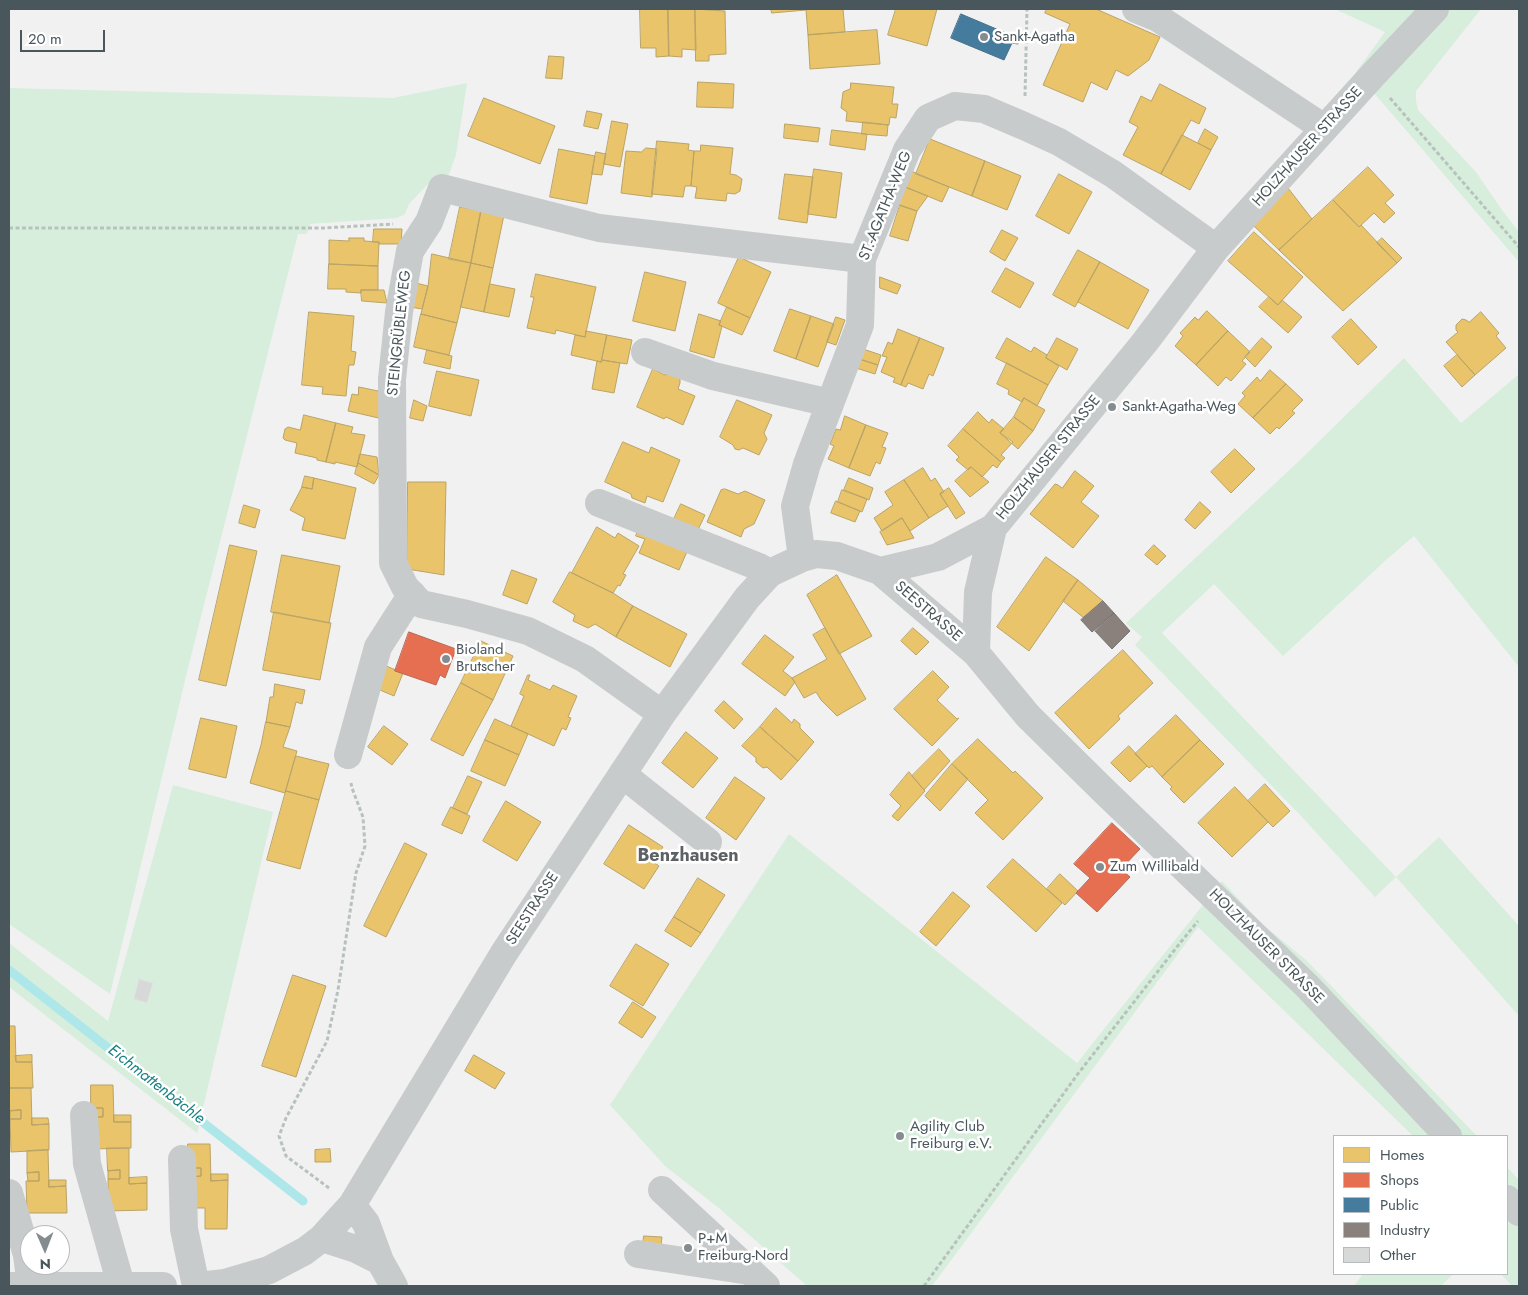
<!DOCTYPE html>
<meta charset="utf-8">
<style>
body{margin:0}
#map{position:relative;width:1528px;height:1295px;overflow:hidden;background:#f1f1f1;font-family:Jost,sans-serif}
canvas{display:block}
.frame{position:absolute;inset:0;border:10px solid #49565c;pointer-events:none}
.legend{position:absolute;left:1333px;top:1135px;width:175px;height:140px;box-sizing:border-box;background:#fff;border:1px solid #b6bbbe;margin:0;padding:6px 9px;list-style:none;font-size:15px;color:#49565c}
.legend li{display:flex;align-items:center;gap:10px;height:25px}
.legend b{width:25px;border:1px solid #b6bbbe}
.north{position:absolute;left:20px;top:1225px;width:50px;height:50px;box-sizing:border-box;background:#fff;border:1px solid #b6bbbe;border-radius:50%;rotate:179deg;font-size:14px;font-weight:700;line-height:20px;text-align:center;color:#49565c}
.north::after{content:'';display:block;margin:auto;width:18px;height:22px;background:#848c90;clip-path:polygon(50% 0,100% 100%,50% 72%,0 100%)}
.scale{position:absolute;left:20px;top:30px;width:85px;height:22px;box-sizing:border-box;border:2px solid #49565c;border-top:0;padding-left:6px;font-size:15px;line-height:18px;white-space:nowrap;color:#49565c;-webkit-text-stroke:4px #fff;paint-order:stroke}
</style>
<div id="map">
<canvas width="1528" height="1295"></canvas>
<div class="frame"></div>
<ul class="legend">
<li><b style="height:14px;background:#e9c46a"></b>Homes</li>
<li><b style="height:14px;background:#e76f51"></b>Shops</li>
<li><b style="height:14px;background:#457b9d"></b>Public</li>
<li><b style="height:14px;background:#8a817c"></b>Industry</li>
<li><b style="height:14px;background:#d7d9d9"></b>Other</li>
</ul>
<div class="north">N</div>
<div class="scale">20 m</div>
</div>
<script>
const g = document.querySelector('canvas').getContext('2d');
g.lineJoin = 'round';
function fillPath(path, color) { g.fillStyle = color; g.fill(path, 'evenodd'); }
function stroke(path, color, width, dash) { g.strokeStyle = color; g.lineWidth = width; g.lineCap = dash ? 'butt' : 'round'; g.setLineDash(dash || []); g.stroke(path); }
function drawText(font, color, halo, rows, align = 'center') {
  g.font = font + ' Jost,sans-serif'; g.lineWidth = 5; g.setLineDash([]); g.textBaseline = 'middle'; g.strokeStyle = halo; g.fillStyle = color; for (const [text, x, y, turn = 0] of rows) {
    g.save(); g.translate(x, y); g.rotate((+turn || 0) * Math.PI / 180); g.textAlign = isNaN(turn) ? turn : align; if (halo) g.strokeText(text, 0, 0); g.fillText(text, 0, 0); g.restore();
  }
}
fillPath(new Path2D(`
 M1335,9H1481L1416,91V101L1418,110L1476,172L1502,210L1519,232V262L1356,72L1385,32Z
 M467,83L456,155L449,174L427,185L409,204L405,214L397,218L310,224L307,234H298L188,668L110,994L9,924V88L393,98Z
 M1404,358L1461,423L1519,374V667L1414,536L1386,560L1283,656L1214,584L1162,633L1396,877L1439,837L1519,926V1016L1396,877L1375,897L1301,816L1135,645L1142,637L1126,623L1299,461Z
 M173,785L273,812L197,1133L9,987V943L108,1021Z
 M789,834L1077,1063L1222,881L1262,924L1306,960L1477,1136H1413L1198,927L932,1286H807L720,1209L665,1166L610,1105Z
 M1507,1167L1519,1180V1286H1512L1501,1274H1507Z
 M1363,1274H1453L1441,1286H1354Z`), '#d7eedc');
const homes = new Path2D(`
 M640,9H668L669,56L656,57V48H641Z
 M668,9H695L696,50L682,49V57L669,56Z
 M695,9L725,11L726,54L709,55V61H696Z
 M771,9H843L845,32L808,35L806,10L772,13Z
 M896,9H937L927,46L888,35Z
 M1047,9H1096L1160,37L1149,60L1128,76L1116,70L1107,90L1091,82L1083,102L1043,85L1070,24L1045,13Z
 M877,30L880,64L810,69L808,35Z
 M981 37a4 4 0 1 1 8 0a4 4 0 1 1-8 0Z
 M549,56L564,57L562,79L546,78Z
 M698,82L734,84L733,108L697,107Z
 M851,83L894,87L892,104H898L896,118L890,117L889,125L846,121L847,112L841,108L843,92L850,89Z
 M1160,84L1206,108L1199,124L1191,120L1161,174L1123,155L1138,127L1129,122L1141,96L1151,101Z
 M484,98L555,126L540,164L468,136Z
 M587,111L602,114L598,129L584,126Z
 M612,121L628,124L620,167L604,164Z
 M863,122L888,125L887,136L862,134Z
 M785,124L820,128L818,142L784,138Z
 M1205,129L1218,137L1211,150L1198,143Z
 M832,130L867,134L865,150L830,145Z
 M1182,135L1211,150L1190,190L1161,174Z
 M930,139L985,161L972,196L916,174Z
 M657,141L689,144L688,150L694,151L691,186H685L683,197L652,194Z
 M701,145L733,148L730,174L736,175L742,179L740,191L735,194L727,193L726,201L695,198L697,187L691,186L694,151H700Z
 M646,148L657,149L652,197L621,193L626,151L641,152Z
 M559,149L595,156L587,204L550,197Z
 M596,152L606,154L602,175L592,174Z
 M985,161L1021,176L1007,210L972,196Z
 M1368,167L1394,195L1385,203L1395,213L1384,223L1374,213L1359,227L1333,200Z
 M814,169L842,173L836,218L808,214Z
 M911,171L949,187L942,202L905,187Z
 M785,174L813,177L807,223L779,219Z
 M1059,174L1092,192L1069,234L1036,216Z
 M905,187L928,196L917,211L898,205Z
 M1288,188L1312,219L1279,250L1253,225Z
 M1333,200L1359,227L1361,225L1397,263L1343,311L1279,250Z
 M900,205L917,211L908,241L890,236Z
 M460,207L481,211L471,263L449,259Z
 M481,211L504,215L493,268L471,263Z
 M374,229H402L401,244H379V242H373Z
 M1002,230L1018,238L1005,261L990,252Z
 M1254,232L1303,277L1278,305L1228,261Z
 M349,238H364V241L379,242L378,266L329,264V240L349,241Z
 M1382,238L1402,258L1397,263L1377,243Z
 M1078,250L1100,262L1075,307L1053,295Z
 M432,254L471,263L457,323L421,314L428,286Z
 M739,257L771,272L750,318L718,303Z
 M1100,262L1149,290L1128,329L1078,302Z
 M471,263L493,268L484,312L461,307Z
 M329,264L378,266V290H361V293L346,292V289H328Z
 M1006,268L1034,283L1020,308L992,292Z
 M645,272L686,282L675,331L633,321Z
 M536,274L596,287L585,337L556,330L555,334L527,328L534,297H531Z
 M880,277L901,285L897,294L880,288Z
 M416,283L428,286L422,309L410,307Z
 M490,284L515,289L509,317L484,312Z
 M361,290H384L387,303L362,301Z
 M1269,297L1278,305L1282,300L1302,317L1288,333L1259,307Z
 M727,307L750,318L742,335L719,325Z
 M790,309L811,316L796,359L774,351Z
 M1207,311L1228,331L1196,365L1175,346L1183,336L1180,333L1195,317L1198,320Z
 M309,312L354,316L351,351L356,352L354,365H349L346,396L322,394L323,387L302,385Z
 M1481,312L1499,333L1496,336L1506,348L1475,375L1446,342L1458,332L1456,330V325L1462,319L1466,320L1469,322Z
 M421,314L457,323L449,355L414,347Z
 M699,314L721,321L719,325L722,326L714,358L690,351Z
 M811,316L834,324L818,367L796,359Z
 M836,317L845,320L836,345L827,342Z
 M1351,319L1377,347L1358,365L1332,337Z
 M898,329L920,338L901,385L893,382L895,378L881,372L887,357L882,356L888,342L892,344Z
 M586,331L607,335L601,362L571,355L575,335L585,337Z
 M1228,331L1250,352L1242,361L1246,364L1231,381L1226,377L1218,386L1196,365Z
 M607,335L632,340L627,364L602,360Z
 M920,338L944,348L933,376L929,374L923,389L908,383L906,387L901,385Z
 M1007,338L1031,352L1034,347L1047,355L1046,358L1059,366L1048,385L996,358Z
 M1057,338L1078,349L1067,370L1046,358Z
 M1262,338L1272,347L1255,367L1245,357Z
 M863,349L881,355L878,365L859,359Z
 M427,350L452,356L450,369L424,363Z
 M1457,355L1475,375L1462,387L1444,366Z
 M859,359L878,365L875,374L856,368Z
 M602,360L620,363L614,393L592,389L597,361L601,362Z
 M1007,363L1048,385L1037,406L1024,398L1022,402L1008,394L1009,390L997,384Z
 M653,369L665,375L668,374L677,376L680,379V383L678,389L695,396L683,425L666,417L664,419L637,407Z
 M1270,370L1286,384L1253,418L1238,404L1245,396L1242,393L1257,377L1260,381Z
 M437,371L479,380L471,416L429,406Z
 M1286,384L1303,400L1292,411L1295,413L1279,429L1277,427L1270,434L1253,418Z
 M359,387L383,392V419L348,411L352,394L358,395Z
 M1024,398L1045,410L1033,431L1014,417Z
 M414,400L427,406L423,421L410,418Z
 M737,400L772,415L764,433L767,439L759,455L743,448L739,450L735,449L733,445L720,437Z
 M978,412L989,423L992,419L1004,429L1000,433L1013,442L1001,455L1005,458L1001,462L963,429Z
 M304,415L336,423L326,462L317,460V458L295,453L297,443L285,440L283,438L285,429L288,427L300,430Z
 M845,416L866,425L849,468L828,459L834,446L830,444L836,429L840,430Z
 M1014,417L1033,431L1018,449L1000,433Z
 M336,423L353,427L351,433L365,435L357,467L335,462V464L326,462Z
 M866,425L888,433L882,447L886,448L880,464L876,462L870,476L849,468Z
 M963,429L1001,462L997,468L993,465L982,477L971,467L968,470L956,460L959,457L948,446Z
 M623,442L649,453L651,447L680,460L663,502L647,496L645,503L632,498L631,494L605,482Z
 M1235,449L1255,469L1231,493L1211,472Z
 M360,454L377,457L379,475L358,463Z
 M358,463L379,475L374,484L355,474Z
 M971,467L989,482L970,497L955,481Z
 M923,468L931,481L935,478L944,492L940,494L948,506L929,518L904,480Z
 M1075,471L1094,486L1081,502L1099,516L1073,548L1030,514L1055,484L1058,485L1062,488Z
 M305,476L314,478L312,489L302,487Z
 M314,478L356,488L345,539L302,530L305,518L290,510L302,487L312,489Z
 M849,478L873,488L869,500L844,490Z
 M904,480L929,518L910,531L902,518L882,531L874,518L893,505L885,492Z
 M408,482H446L444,575L407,569Z
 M949,488L965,513L956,519L940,494Z
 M725,489L738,494L745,491L765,500L754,524L744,529L741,537L707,522L721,490Z
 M842,490L867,499L862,512L838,502Z
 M836,501L860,511L855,522L831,513Z
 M1200,502L1211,512L1195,529L1185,520Z
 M681,504L705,515L697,532L673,521Z
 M244,505L260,510L255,528L239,523Z
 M902,518L914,538L887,545L880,532Z
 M640,526L689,547L679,570L639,553L645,539L636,536Z
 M597,527L615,538L618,533L639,546L623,574L626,575L620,586L618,585L613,593L572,573Z
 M230,545L257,551L226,686L199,680Z
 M1154,545L1166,556L1157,565L1145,555Z
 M282,555L340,566L329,623L271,612Z
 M1046,557L1078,580L1029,651L997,627Z
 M512,570L537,579L527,604L503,595Z
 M570,572L613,593L633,606L616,637L595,624L588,628L573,621L575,615L553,602Z
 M837,575L872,636L839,654L807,595Z
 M1078,580L1103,601L1084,618L1063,601Z
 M633,606L687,634L670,667L616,637Z
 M274,612L331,623L320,680L263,670Z
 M825,628L866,699L837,716L821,700L816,692L804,698L792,678L827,659L813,635Z
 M913,628L929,642L916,655L901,641Z
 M765,635L794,657L783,671L792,678L795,682L785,696L742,664Z
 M481,641L513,656L493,700L461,683Z
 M1123,650L1153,683L1118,716L1120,719L1089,749L1055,713Z
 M379,663L403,673L394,696L373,687Z
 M933,671L949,687L937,700L957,719L959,718L932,746L894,709Z
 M528,675H530L528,680L550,690L553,685L577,696L568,717L571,718L566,730L562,728L554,746L511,726L524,696L520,694Z
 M461,683L493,700L463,756L431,740Z
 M275,684L305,690L302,704L296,702L290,727L266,722L270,697H273Z
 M724,701L743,719L734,729L715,711Z
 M776,708L792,723L794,719L800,724V728L814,742L798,761L760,727Z
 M1176,715L1200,740L1162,777L1152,766L1149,768L1135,754Z
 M201,718L237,726L226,778L189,769Z
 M495,719L528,734L519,755L485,740Z
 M266,722L290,727L283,747L297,751L285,793L250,783L261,745Z
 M384,726L408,744L392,765L368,747Z
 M760,727L798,761L781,780L767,767L763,768L756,762V758L742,746Z
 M686,732L718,758L693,788L662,763Z
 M978,739L1013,773L1015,771L1043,798L1003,840L975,813L988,800L952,764Z
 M485,740L519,755L505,786L471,771Z
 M1200,740L1224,764L1184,803L1170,789L1172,787L1162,777Z
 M1129,746L1147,766L1130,782L1111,763Z
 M939,749L950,761L924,790L912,776Z
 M296,756L329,764L319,800L286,791Z
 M952,764L968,779L940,811L925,796Z
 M909,772L925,791L898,821L892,816L901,806L890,795Z
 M468,776L482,782L467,814L453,808Z
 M735,777L765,798L736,840L706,818Z
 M1265,784L1290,811L1273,827L1248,801Z
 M1235,787L1268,822L1232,857L1198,823Z
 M286,791L319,800L300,869L267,860Z
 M506,801L541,822L517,861L483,841Z
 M451,807L470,816L462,834L442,825Z
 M629,825L663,847L653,862L659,866L644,889L604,864Z
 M405,843L427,854L386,937L364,926Z
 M1013,859L1062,903L1036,932L987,887Z
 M1060,874L1078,891L1065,905L1047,889Z
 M698,878L725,895L701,933L674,917Z
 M953,892L970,906L936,946L920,932Z
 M674,917L701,933L691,947L665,931Z
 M636,944L669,964L643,1006L610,986Z
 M293,975L326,986L296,1077L262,1066Z
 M633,1002L656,1017L642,1038L619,1023Z
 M9,1026H15L16,1062H32L33,1088H9Z
 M32,1055V1062H16L15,1056Z
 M474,1055L505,1073L495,1089L465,1071Z
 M91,1085H113L114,1122H131V1148L92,1149L91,1117H103V1108H91Z
 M9,1088H31L32,1125L49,1124V1150L11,1152L10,1119H21V1110L10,1111Z
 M91,1108H103V1117H91Z
 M21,1110V1119H10V1111Z
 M114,1115H131V1122H114Z
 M32,1118H48L49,1124L32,1125Z
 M188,1144H210L211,1181L228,1180L227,1229H205V1208H190L189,1177L201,1176V1168H189Z
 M107,1148H129V1184L147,1183V1210L108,1211V1179H120V1170L108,1171Z
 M330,1149L331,1162H315V1150Z
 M48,1150L49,1187L66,1186L67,1213H27L26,1181H39V1172L27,1173V1151Z
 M189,1168H201V1176L189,1177Z
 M120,1170V1179H108V1171Z
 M39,1172V1181H28L27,1173Z
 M211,1174H228V1180L211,1181Z
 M147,1177V1183L129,1184V1178Z
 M49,1180H66V1186L49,1187Z
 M644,1236L662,1237L660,1254L642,1252Z`);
fillPath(homes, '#e9c46a');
stroke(homes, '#b9a366', 1);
const shops = new Path2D(`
 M409,632L456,649L445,678L440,675L436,685L395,671Z
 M1112,823L1140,849L1121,869L1130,877L1097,912L1076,893L1090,878L1074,864Z`);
fillPath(shops, '#e76f51');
stroke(shops, '#b86854', 1);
const public = new Path2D(`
 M961,14L1020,39L1018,44L1012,43L1004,60L951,38Z`);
fillPath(public, '#457b9d');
stroke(public, '#46708a', 1);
const industry = new Path2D(`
 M1103,601L1114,613L1092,632L1081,620Z
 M1114,613L1130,631L1112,649L1095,631Z`);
fillPath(industry, '#8a817c');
stroke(industry, '#767472', 1);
stroke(new Path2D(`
 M9,970L303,1201`), '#aee7e9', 9);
const building = new Path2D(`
 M139,979L153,983L147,1003L134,999Z`);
fillPath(building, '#d7d9d9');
stroke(building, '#e2e3e4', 1);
stroke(new Path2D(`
 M1025,96L1027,9
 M1390,98L1519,247
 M9,228H323L393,224
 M329,1188L286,1156L279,1136L286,1118L327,1041L338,990L356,873L365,846L363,817L352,788L351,783
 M924,1286L1077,1075L1180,943L1198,921`), '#b8c2bd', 3, [4, 2.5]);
stroke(new Path2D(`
 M1136,9L1158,18L1324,128
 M645,352L713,376L830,403
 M599,503L759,567L770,573
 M802,558L795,506L807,464L860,325L862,259L907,150L928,118L955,106L984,109L1024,126L1059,142L1113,174L1216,248
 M880,571L938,557L993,528
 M976,653L978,592L993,528L1145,342L1216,248L1372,76L1435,9
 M662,714L585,659L528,631L467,614L421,604L405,587L393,563L392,379L399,312L410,251L429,222L442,188L599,228L862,259
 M348,755L378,647L412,594
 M622,774L708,842
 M84,1115L87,1164L121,1285
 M182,1159L184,1229L196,1286
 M662,1190L766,1286
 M9,1193L27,1255L31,1286
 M1507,1199L1519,1212
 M352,1205L366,1223L380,1261L394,1286
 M322,1238L356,1249L380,1261
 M638,1254L749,1271
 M9,1286H163
 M198,1286L225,1283L269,1270L305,1251L322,1238L352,1205L504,953L662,714L747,598L770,573L802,558L816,554L837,556L880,571L976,653L1028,716L1103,790L1308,987L1448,1136`), '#c8cbcc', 28);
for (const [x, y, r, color] of [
 [984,37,5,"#848c90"],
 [1112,407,5,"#848c90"],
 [446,659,5,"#848c90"],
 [1100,867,5,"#848c90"],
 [900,1136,5,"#848c90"],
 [688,1248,5,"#848c90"]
]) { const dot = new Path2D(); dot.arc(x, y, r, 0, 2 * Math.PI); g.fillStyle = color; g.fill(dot); stroke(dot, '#fff', 2); }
drawText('15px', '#49565c', '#fff', [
 ["Sankt-Agatha",994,37],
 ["Sankt-Agatha-Weg",1122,407],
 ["Bioland",456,650],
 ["Brutscher",456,667],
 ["Zum Willibald",1110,867],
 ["Agility Club",910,1127],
 ["Freiburg e.V.",910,1144],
 ["P+M",698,1239],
 ["Freiburg-Nord",698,1256]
], 'left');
drawText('15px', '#49565c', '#fff', [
 ["HOLZHAUSER STRASSE",1308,147,-48],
 ["ST.-AGATHA-WEG",886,206,-68],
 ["STEINGRÜBLEWEG",400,333,-84],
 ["HOLZHAUSER STRASSE",1049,458,-51],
 ["SEESTRASSE",928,612,41],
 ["SEESTRASSE",533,909,-57],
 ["HOLZHAUSER STRASSE",1266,947,45]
]);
drawText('italic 16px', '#178183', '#fff', [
 ["Eichmattenbächle",156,1085,38]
]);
drawText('bold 18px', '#5d6164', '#fff', [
 ["Benzhausen",688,857]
]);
</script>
